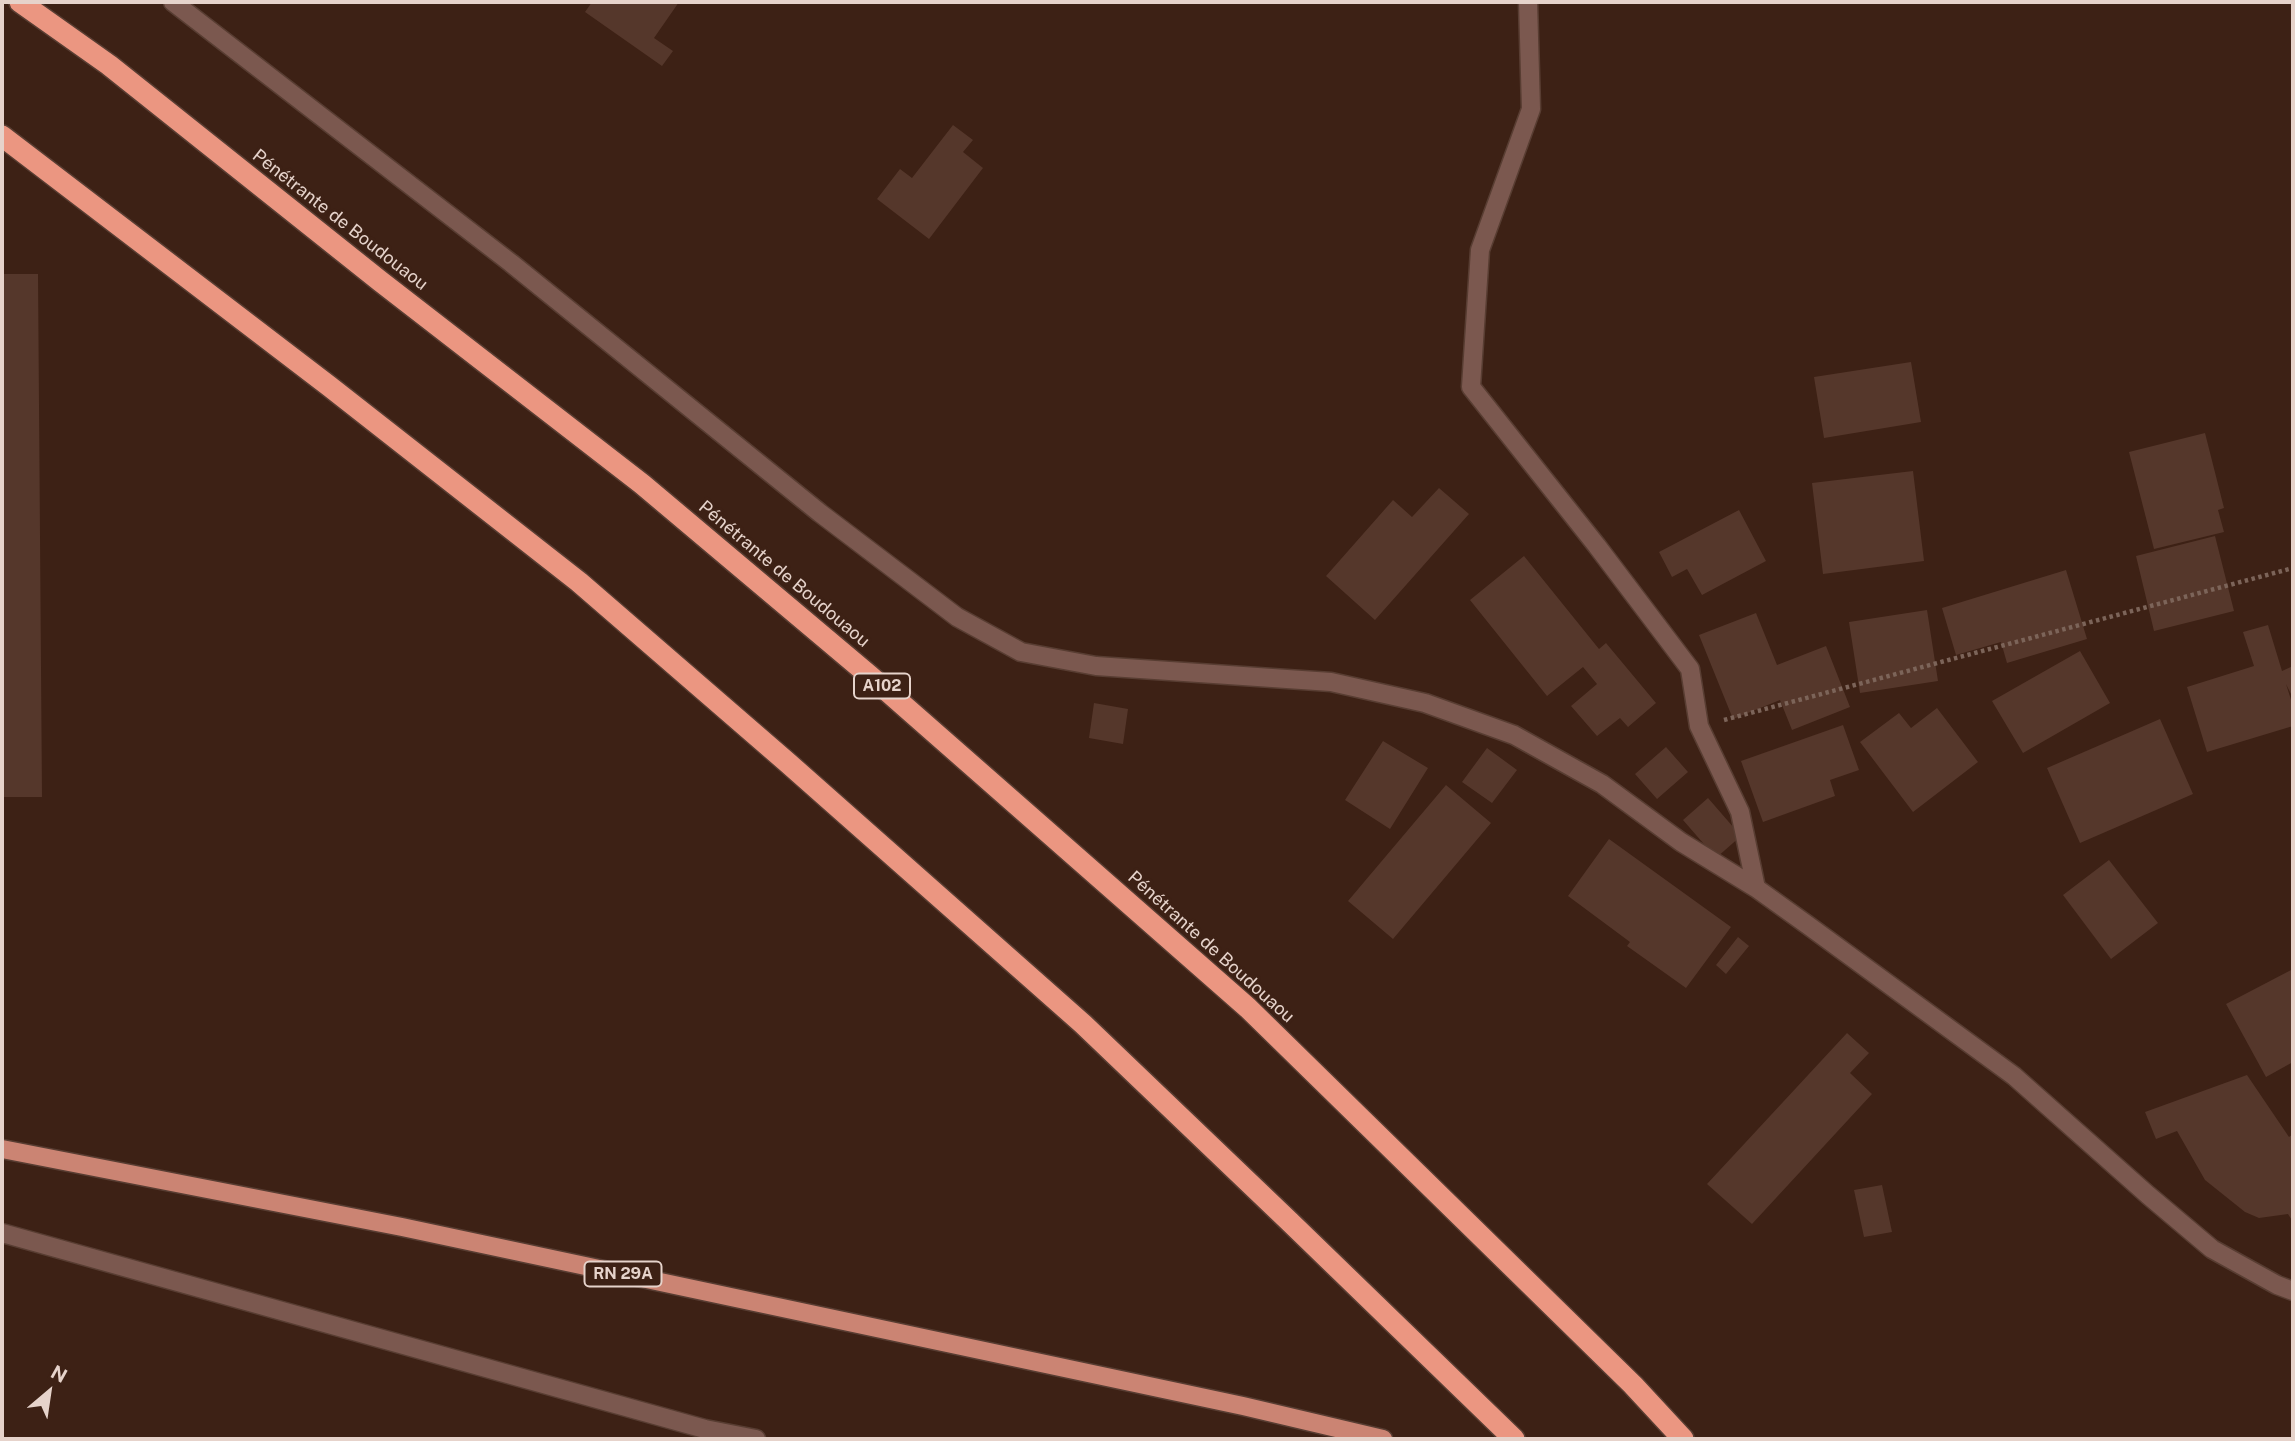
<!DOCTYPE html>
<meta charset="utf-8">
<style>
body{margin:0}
#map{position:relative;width:2295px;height:1441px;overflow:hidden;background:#3d2115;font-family:"Public Sans",sans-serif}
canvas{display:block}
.frame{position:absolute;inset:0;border:4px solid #e6d3cb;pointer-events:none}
.north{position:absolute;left:14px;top:1357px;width:70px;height:70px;-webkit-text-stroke:5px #3d2115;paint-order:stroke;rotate:29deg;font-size:19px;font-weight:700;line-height:28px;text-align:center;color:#e6d3cb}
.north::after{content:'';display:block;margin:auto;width:24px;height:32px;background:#e6d3cb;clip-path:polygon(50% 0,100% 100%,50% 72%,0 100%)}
</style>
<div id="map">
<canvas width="2295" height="1441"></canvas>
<div class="frame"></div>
<div class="north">N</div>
</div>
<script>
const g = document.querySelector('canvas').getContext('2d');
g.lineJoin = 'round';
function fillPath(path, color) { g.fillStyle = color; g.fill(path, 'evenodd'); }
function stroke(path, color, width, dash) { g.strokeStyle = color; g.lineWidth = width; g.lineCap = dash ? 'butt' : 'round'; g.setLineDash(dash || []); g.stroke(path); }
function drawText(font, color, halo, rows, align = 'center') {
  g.font = font + ' "Public Sans",sans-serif'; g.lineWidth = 6; g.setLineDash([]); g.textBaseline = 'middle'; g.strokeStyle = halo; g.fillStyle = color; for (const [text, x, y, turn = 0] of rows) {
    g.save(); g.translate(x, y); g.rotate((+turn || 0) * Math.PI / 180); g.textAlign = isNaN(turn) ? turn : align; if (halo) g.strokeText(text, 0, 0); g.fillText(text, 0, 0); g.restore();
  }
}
fillPath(new Path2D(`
 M592,2H679L654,38L673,51L662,66L585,12Z
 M953,125L973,140L963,152L983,168L929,239L877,199L900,169L912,178Z
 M2,274H38L42,797H2Z
 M1911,362L1921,422L1824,438L1814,377Z
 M2205,433L2224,508L2218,510L2224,532L2154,549L2129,452Z
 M1913,471L1924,561L1823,574L1812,483Z
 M1439,488L1469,514L1375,620L1326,576L1393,500L1412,517Z
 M1739,510L1766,561L1702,595L1687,569L1672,577L1659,552Z
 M2215,536L2234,611L2154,631L2136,556Z
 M1524,556L1599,649L1606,643L1656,703L1628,727L1620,718L1597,736L1571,706L1597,684L1583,667L1547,696L1470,600Z
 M2066,570L2087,639L2007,663L2001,642L1956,655L1942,608Z
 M1927,610L1938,681L1860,693L1849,622Z
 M1756,613L1777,665L1826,646L1850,707L1792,730L1780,700L1733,719L1699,635Z
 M2268,625L2282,671L2293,666V698L2286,684L2293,706V726L2207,752L2187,687L2254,666L2243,632Z
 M2080,651L2110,703L2023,753L1992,701Z
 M1094,703L1128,709L1123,744L1089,738Z
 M1937,708L1978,762L1913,812L1860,742L1899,713L1911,728Z
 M2160,719L2193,794L2080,843L2047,768Z
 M1843,725L1859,770L1830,780L1835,796L1763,822L1741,761Z
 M1383,741L1428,768L1390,829L1345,800Z
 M1666,747L1688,772L1657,799L1635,774Z
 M1487,748L1517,770L1492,803L1462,782Z
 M1446,785L1491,823L1393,939L1348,901Z
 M1708,798L1741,836L1716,858L1683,820Z
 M1609,839L1731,927L1686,988L1627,946L1630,942L1568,896Z
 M2109,860L2158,923L2111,959L2063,895Z
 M1738,937L1749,946L1726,974L1716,965Z
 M2293,969V1062L2266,1077L2226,1004Z
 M1847,1033L1869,1053L1850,1073L1872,1094L1752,1224L1707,1184Z
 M2247,1075L2289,1137L2293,1134V1222L2288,1214L2259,1218L2245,1212L2205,1180L2177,1131L2156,1139L2145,1112Z
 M1882,1185L1892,1232L1864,1237L1854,1190Z`), '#55372b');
const minor = new Path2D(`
 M173,2L511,263L820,513L957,617L1021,652L1096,666L1331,682L1425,703L1514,735L1602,784L1681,842L1756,888L1809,926L2014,1076L2148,1195L2212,1249L2277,1285L2293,1291
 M1528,2L1531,109L1480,250L1471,387L1597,546L1690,669L1699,726L1740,812L1756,888
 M2,1233L705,1429L756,1439`);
const major = new Path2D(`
 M2,1149L402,1227L1243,1406L1383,1439`);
const highway = new Path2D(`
 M20,2L109,65L380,281L642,484L870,676L1248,1008L1633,1385L1683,1439
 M2,136L329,386L579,582L788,763L1083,1024L1290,1222L1514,1439`);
stroke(minor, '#583d32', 21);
stroke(major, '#583d32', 21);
stroke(highway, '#583d32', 24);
stroke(new Path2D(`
 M1724,720L2293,568`), '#7c6459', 4.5, [3.5, 3.5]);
stroke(minor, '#7b584f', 18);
stroke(major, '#cb8473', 18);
stroke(highway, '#eb9681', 21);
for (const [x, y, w] of [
 [882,686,56],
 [623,1274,77]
]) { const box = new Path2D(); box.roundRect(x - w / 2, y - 12.5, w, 25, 5); g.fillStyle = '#3d2115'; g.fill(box); stroke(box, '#e6d3cb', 2); }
drawText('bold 16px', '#e6d3cb', null, [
 ["A102",882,686],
 ["RN 29A",623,1274]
]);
drawText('18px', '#e6d3cb', '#3d2115', [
 ["Pénétrante de Boudouaou",340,220,38],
 ["Pénétrante de Boudouaou",784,574,40],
 ["Pénétrante de Boudouaou",1211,947,42]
]);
</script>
